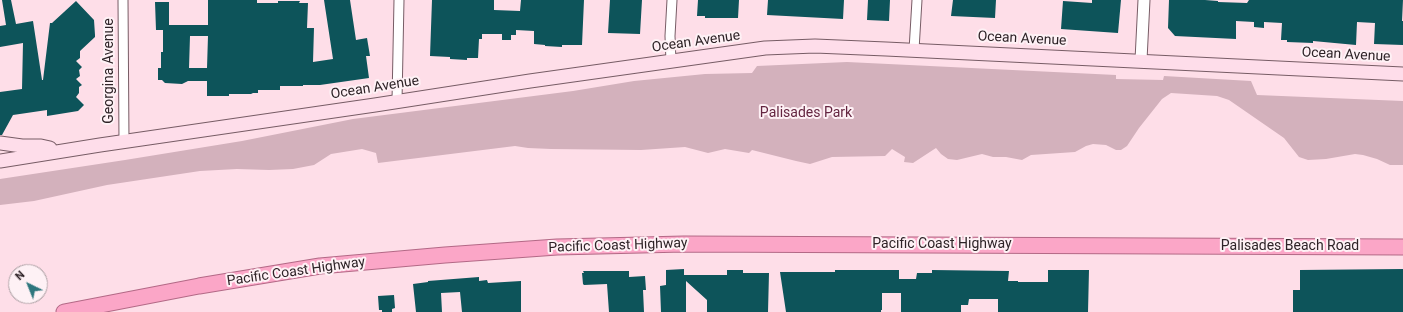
<!DOCTYPE html>
<style>
body{margin:0}
#map{position:relative;width:1403px;height:312px;overflow:hidden;background:#fedee8;font-family:Roboto,sans-serif}
canvas{display:block}
.north{position:absolute;left:8px;top:264px;width:40px;height:40px;box-sizing:border-box;background:#fef1f5;border:1px solid #ab9fa3;border-radius:50%;rotate:317deg;font-size:11px;font-weight:700;line-height:16px;text-align:center;color:#2e2327}
.north::after{content:'';display:block;margin:auto;width:14px;height:18px;background:#2d767d;clip-path:polygon(50% 0,100% 100%,50% 72%,0 100%)}
</style>
<div id="map">
<canvas width="1403" height="312"></canvas>
<div class="north">N</div>
</div>
<script>
const g = document.querySelector('canvas').getContext('2d');
g.lineJoin = 'round';
function fillPath(path, color) { g.fillStyle = color; g.fill(path, 'evenodd'); }
function stroke(path, color, width, dash) { g.strokeStyle = color; g.lineWidth = width; g.lineCap = dash ? 'butt' : 'round'; g.setLineDash(dash || []); g.stroke(path); }
function drawText(font, color, halo, rows, align = 'center') {
  g.font = font + ' Roboto,sans-serif'; g.lineWidth = 4; g.setLineDash([]); g.textBaseline = 'middle'; g.strokeStyle = halo; g.fillStyle = color; for (const [text, x, y, turn = 0] of rows) {
    g.save(); g.translate(x, y); g.rotate((+turn || 0) * Math.PI / 180); g.textAlign = isNaN(turn) ? turn : align; if (halo) g.strokeText(text, 0, 0); g.fillText(text, 0, 0); g.restore();
  }
}
fillPath(new Path2D(`
 M847,62L1116,75V79L1163,80L1164,76L1251,81L1257,95L1403,101V165H1390L1377,159L1363,155L1355,154L1326,159L1308,160L1299,157L1284,138L1229,100L1217,96L1171,93L1162,99L1139,128L1127,146L1121,150H1116L1106,145L1093,144L1086,146L1075,152L1031,155L1022,160L1006,157H993L982,154L957,160L948,159L941,154L936,148L913,163L904,162L905,157L892,149L885,156L832,157L810,164L796,161L752,150L749,153L725,149L708,153L685,147L641,150L551,149L528,148L515,146L378,163L376,153L362,149L331,154L314,165L293,169L269,170L237,169L200,171L107,185L34,201L0,205V179L125,160L242,141L353,119L573,91L634,81L705,74L752,73L757,66Z`), '#d3b1bc');
fillPath(new Path2D(`
 M2,0H11L16,24L33,21L42,80H43L50,23H52L76,1L94,20L95,35V37L80,51V58L76,61L82,67L79,70L80,76L76,79L82,85L79,87V93L76,97L84,105L78,111L47,116V110L13,115L2,135H0V92L22,89L23,43L0,47V26L6,25Z
 M208,0H257V3H278V1H300L299,3H308L307,28H314L313,62L333,59L324,0H350L356,40L367,38L370,56H366L369,78L320,85H303V86H280V90H258V93H253L251,94H229V96H207V81H188L182,84L165,83L162,80H158V68H161V52H163V30H156L155,2H169V25H208ZM190,36H208L207,68H189Z
 M432,0H494V10L520,11L521,0H584L582,45H562V47L545,46V45L534,44V31L516,30V35H511V40H502V34H482V39H479L478,58H467V60L450,59V57L430,56Z
 M610,0H642L640,34L608,33Z
 M698,0H739L738,18H705V16H697Z
 M768,0H844L843,19L767,15Z
 M868,0H890L889,21L867,20Z
 M953,0H996L995,18L951,16Z
 M1092,0H1121L1118,33L1061,29L1063,1L1092,3Z
 M1169,0H1205L1218,1V2L1247,3L1249,0H1403L1402,21H1403V45L1374,44L1375,23L1357,22L1356,45L1313,41V43L1287,42V40H1281L1282,23L1264,22V28L1254,27V22L1236,21V39L1175,36L1168,28Z
 M684,269V275H727V270H743V273H769L768,312H707V300L686,281V312H661L660,286L666,285V270Z
 M1403,269V312H1293V290H1300V270Z
 M835,270H899V279H916L917,273H932V270L1009,271L1008,281H1018V282H1048V270H1089L1088,312H998V299H969L968,305H961V312H901V293H882V310H881V312H786L780,272H835Z
 M583,271H629V277L645,276L646,290H643L644,312H609L607,284L584,285L583,284L582,273H584Z
 M479,277V281L487,280L488,283L521,281V312H462L460,292L441,293L442,312H416L413,284L428,282V281Z
 M394,295L395,308L392,309V312H382V310H379L378,296Z`), '#0d545a');
const minor = new Path2D(`
 M123,0L124,141
 M914,50L917,0
 M671,62L670,36L672,0
 M397,101L399,0`);
const tertiary = new Path2D(`
 M1141,60L1144,0`);
const secondary = new Path2D(`
 M0,143L22,146H41L50,148
 M0,161L100,145L375,105L530,81L765,48L815,46L886,49L1403,74`);
const trunk = new Path2D(`
 M64,312L199,286L320,266L445,255L557,247L684,244L1403,247`);
stroke(minor, '#775c65', 11);
stroke(tertiary, '#775c65', 13);
stroke(secondary, '#775c65', 15);
stroke(trunk, '#b36986', 17);
stroke(minor, '#fff', 9);
stroke(tertiary, '#fff', 11);
stroke(secondary, '#feddea', 13);
stroke(trunk, '#fba6c7', 15);
drawText('14px', '#2e2327', '#fef1f5', [
 ["Ocean Avenue",1022,39,3],
 ["Ocean Avenue",696,42,-8],
 ["Ocean Avenue",1346,55,3],
 ["Georgina Avenue",109,71,-90],
 ["Ocean Avenue",375,88,-9],
 ["Pacific Coast Highway",942,244],
 ["Pacific Coast Highway",618,246,-2],
 ["Palisades Beach Road",1290,246],
 ["Pacific Coast Highway",296,272,-8]
]);
drawText('14px', '#642540', '#fef1f5', [
 ["Palisades Park",806,113]
]);
</script>
